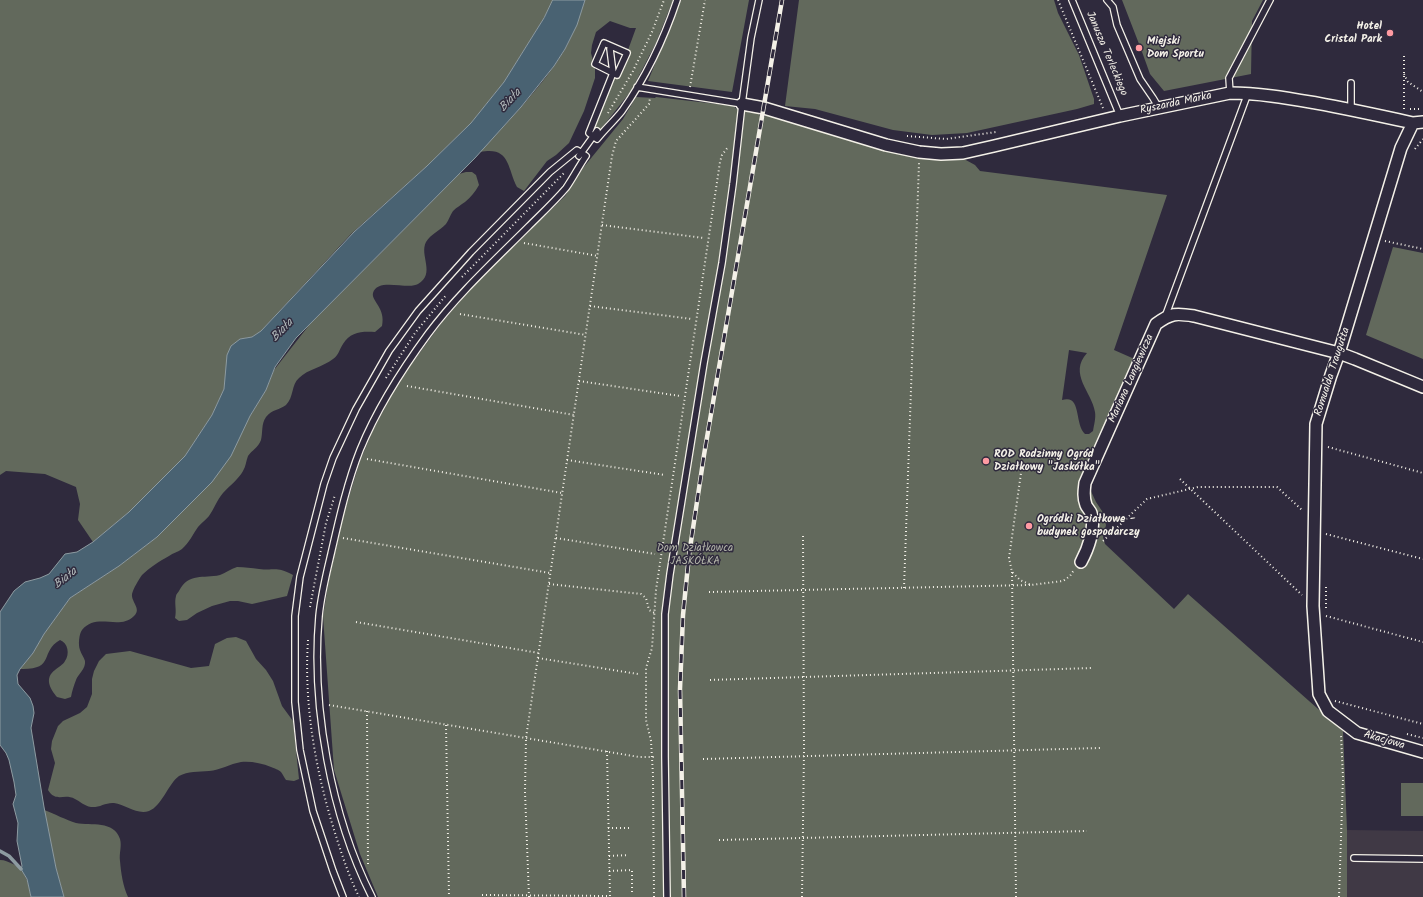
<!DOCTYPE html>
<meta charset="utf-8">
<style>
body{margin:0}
canvas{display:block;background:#2f2a3d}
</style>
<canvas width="1423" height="897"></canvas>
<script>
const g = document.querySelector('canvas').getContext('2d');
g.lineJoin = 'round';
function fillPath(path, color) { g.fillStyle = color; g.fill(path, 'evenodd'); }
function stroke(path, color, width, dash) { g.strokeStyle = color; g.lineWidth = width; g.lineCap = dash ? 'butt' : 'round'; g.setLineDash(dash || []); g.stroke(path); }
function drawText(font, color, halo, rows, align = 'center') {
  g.font = font + ' Kalam,sans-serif'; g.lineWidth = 3; g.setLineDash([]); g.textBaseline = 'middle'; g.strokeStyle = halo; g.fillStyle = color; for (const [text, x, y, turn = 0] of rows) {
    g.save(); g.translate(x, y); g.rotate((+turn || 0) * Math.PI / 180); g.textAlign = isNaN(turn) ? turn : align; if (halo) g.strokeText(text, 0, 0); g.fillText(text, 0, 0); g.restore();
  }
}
fillPath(new Path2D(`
 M1347,830L1423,831V897H1347Z`), '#403945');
fillPath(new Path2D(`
 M0,0H553L544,18L504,82L471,123L427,166L351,234L261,331L252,337L240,339L226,375L224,389L212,415L185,456L129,512L93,542L78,520L80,504L76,487L45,474L6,471L0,475Z
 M585,0H673L656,43L631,91L597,134L593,131L611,86L628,50L636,28H630L610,21L596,32L592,45L591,53L595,69V78L584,111L569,143L556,155L547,161L524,191L517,187C507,167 510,146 480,152C509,120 541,88 564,51C573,35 579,18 585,0Z
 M681,0H749L732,92L648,81Z
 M799,0H1054L1058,13L1079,55L1094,99V104L1077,109L967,133L932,135L893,130L815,109L785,106Z
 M1122,0H1263L1252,21L1251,74L1164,91L1150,74L1141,49Z
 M636,97L655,98L656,97L735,106V108L751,113L759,112V115L765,117V114L964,159L975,165L980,171L1167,195L1114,350L1139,361L1090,471V489L1096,502L1102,511L1106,525L1103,537L1105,544L1174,609L1188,594L1343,731L1347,830V897H378L360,854L334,770L323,616L329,579L344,513L360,461L373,430L400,380L442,322L474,285L565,196L583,168L623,119ZM1069,350L1087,353C1068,374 1092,392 1095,412C1096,418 1094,425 1093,431L1089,434H1085C1074,423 1082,394 1062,400Z
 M466,172H472L476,175L479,185C475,192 471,197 465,202C461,205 457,207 453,211C450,215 449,220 446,224C439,231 431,234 426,242C419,255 436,274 418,284C408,290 377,277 373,293C371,301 386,308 382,326L375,332C362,331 350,332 343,344C339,350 339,355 333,359C323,367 308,369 299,378C291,385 294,397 286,405C280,410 272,409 266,417C261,424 263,432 261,440C258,448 252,450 248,456C246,461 246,466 243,471C238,480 230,485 223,493C217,500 214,509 209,516C206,520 201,523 198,527C193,534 189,543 182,549C178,552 173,553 169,556C160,561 149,568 142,575C139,579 133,589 132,594C131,602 142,609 134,616C119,631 97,612 82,630C79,634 78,645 80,650C81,654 84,657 85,661C86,669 78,674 76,680C74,685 72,691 71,697L65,699L57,697C50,689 44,678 55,670C58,667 63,665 65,661C70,654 68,643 60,640C39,652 56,670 20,669L33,653L44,634L70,598L119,566L157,537L250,416L266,390L274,370L310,324L459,174Z
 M1393,247L1423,253V359L1366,335Z
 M237,567C245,567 251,568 259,569C275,571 276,566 293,575L287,596L252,604L238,601H230L212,606L197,613L187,620L179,621L175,618C177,610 174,603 176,596C176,594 178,593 179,591C189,572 203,579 220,575C225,573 231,569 237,567Z
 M236,637L246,641L256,659L266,670L273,681L282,706L293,721L299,779L294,781L286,780C284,777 283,775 281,772C279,770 274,768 271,767C262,763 250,761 241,762C230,764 220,770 209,771C198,772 188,771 179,776C168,784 162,806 149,811C137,815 126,805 114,803C106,802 99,808 91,807C84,806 80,801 75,799C64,793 56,803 48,790L55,763L51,749L52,741L58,726L63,721L80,713L87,707L92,694V679L94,671L99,661L106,654L130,651L191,668L209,666L215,644L227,638Z
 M1401,783H1423V816H1401Z
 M44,810C55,814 66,820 76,823C91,826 114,820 120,839C122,846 119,853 120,861C121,873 123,886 128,897H64L56,868Z
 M0,860C5,860 8,862 13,864C27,871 28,883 31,897H0Z`), '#62695c');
const water = new Path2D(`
 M553,0H585L577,25L565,49L554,66L521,107L475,158L296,338L275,367L266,390L250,416L231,456L212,482L157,537L119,566L70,598L44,634L33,653L20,669L17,675L18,684L30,698L33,706L34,713L31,728L44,807L56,868L64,897H31L27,879L21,869L22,866L17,841L18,823L13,804L16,795L14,782L9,760L6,753L0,745V612L14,591L25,582L40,578L49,574L65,554L77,552L93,542L129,512L185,456L212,415L224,389L227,355L231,346L240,339L252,337L261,331L354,232L427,166L471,123L504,82L544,18Z`);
fillPath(water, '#496272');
stroke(water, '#8d9ba1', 1);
stroke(new Path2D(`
 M0,851L9,856L21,869`), '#8d9ba1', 3.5);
const service = new Path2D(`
 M1072,0L1120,116
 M1107,0L1113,7L1117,25L1140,79L1153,98L1159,108
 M604,43L627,53L617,75L595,64Z
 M610,49L613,73L589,133L597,139C605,129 614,121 622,111C646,77 664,39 677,0
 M637,87L742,104
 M1230,93L1229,78L1270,0
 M1351,109V83
 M579,156L597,131
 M1165,317L1248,93
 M1354,858L1423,859
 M343,897L333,871L313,811L300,750L295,702V616L300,577L324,484L333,458L356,409L389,351L418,311L471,252L550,172L577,150L586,156C579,166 573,178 566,188C554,202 541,214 528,227C494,261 457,295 428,334C403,368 376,411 360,450C347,483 339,519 331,554C326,575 321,595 319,616C311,706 331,816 372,897
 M667,897L665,757V614L670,574L704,363L722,263L733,184L742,104L751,38L759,0`);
const minor = new Path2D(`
 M742,104L764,108L886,145L919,152L941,154L963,153L994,146L1120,116L1230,93C1259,93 1287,98 1316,103C1349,109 1381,116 1413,123L1423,122
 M1413,123L1401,148L1339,353L1331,375L1316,424L1313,606L1319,694L1328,711L1357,733L1423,752
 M1081,562C1088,549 1096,528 1091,513C1090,510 1087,508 1086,505C1083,497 1084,491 1085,483L1156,324C1171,313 1176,313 1194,316L1339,353L1355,359L1423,387`);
stroke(service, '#f4f1e8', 8);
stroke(minor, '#f4f1e8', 14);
stroke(new Path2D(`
 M1058,0L1103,108
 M1404,74L1408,82L1423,92
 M690,87L705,0
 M1404,109V56
 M1410,109H1420
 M608,113L633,71L652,32L664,0
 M907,136L946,139L996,132
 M1415,149L1423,139
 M602,225L704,238
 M1385,241L1423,249
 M524,243L598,256
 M462,277L564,173
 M590,306L692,319
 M460,314L586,335
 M386,378L415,333L447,294
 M579,381L680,396
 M407,386L574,415
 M1328,447L1423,473
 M367,459L562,493
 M567,460L665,475
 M1022,466L1009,558L1012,572L1020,580L1031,585L1063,581L1070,576L1074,570
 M1180,479L1302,595
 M1326,534L1423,559
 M343,538L550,573
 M556,538L655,554
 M1103,541L1147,499L1198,487H1277L1302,510
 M1012,572L1016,897
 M549,584L641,594L646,598L649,610L655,613
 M904,588L919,163
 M709,592L1030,585
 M310,607L326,523L335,495
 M1326,608V584
 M1326,616L1423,642
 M356,622L539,653
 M308,640C304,701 314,761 331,820C339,846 347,872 359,897
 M538,658L638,674
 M710,680L1092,668
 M1335,701L1423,724
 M329,705L639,757H656
 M367,711L368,866
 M446,725L449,897
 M1407,734L1423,738
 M607,751L610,897
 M703,759L1100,748
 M608,828H631
 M719,840L1087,831
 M609,856L629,855
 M609,871L632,870V894
 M482,895L610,896
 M529,897L525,792L526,738L612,156L616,141L649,104L650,98
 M654,897L653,775L651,741L646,720V668L652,648L656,590L720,162L722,155L728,147
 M802,897L804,751L803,534
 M1339,897L1343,778L1341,735`), '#f4f1e8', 2, [1, 3]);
stroke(service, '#2f2a3d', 5.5);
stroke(minor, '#2f2a3d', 11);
const rail = new Path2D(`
 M684,897L680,689L683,615L689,555L704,455L782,0`);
stroke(rail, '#f4f1e8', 4.5);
stroke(rail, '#2f2a3d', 3, [9]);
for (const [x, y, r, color] of [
 [1390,33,4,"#ff9aa2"],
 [1139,48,4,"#ff9aa2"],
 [986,461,4,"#ff9aa2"],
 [1029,526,4,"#ff9aa2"]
]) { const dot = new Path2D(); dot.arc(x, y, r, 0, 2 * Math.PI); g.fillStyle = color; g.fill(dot); stroke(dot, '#2f2a3d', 1.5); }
drawText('bold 11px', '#f4f1e8', '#2f2a3d', [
 ["Hotel",1382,27,"right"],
 ["Cristal Park",1382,40,"right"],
 ["Miejski",1147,42],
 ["Dom Sportu",1147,55],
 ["ROD Rodzinny Ogród",994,455],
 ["Działkowy \"Jaskółka\"",994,468],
 ["Ogródki Działkowe -",1037,520],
 ["budynek gospodarczy",1037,533]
], 'left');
drawText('11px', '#f4f1e8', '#2f2a3d', [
 ["Janusza Terleckiego",1106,54,67],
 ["Ryszarda Marka",1176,104,-12],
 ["Romualda Traugutta",1333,372,-72],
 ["Mariana Langiewicza",1132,379,-66],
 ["Akacjowa",1384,741,16]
]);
drawText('11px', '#b2b4a9', '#2f2a3d', [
 ["Dom Działkowca",695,549],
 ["JASKÓŁKA",695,562]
]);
drawText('italic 12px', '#b0b8b9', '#2f2a3d', [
 ["Biała",511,101,-47],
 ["Biała",283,331,-46],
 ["Biała",66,579,-39]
]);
</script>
